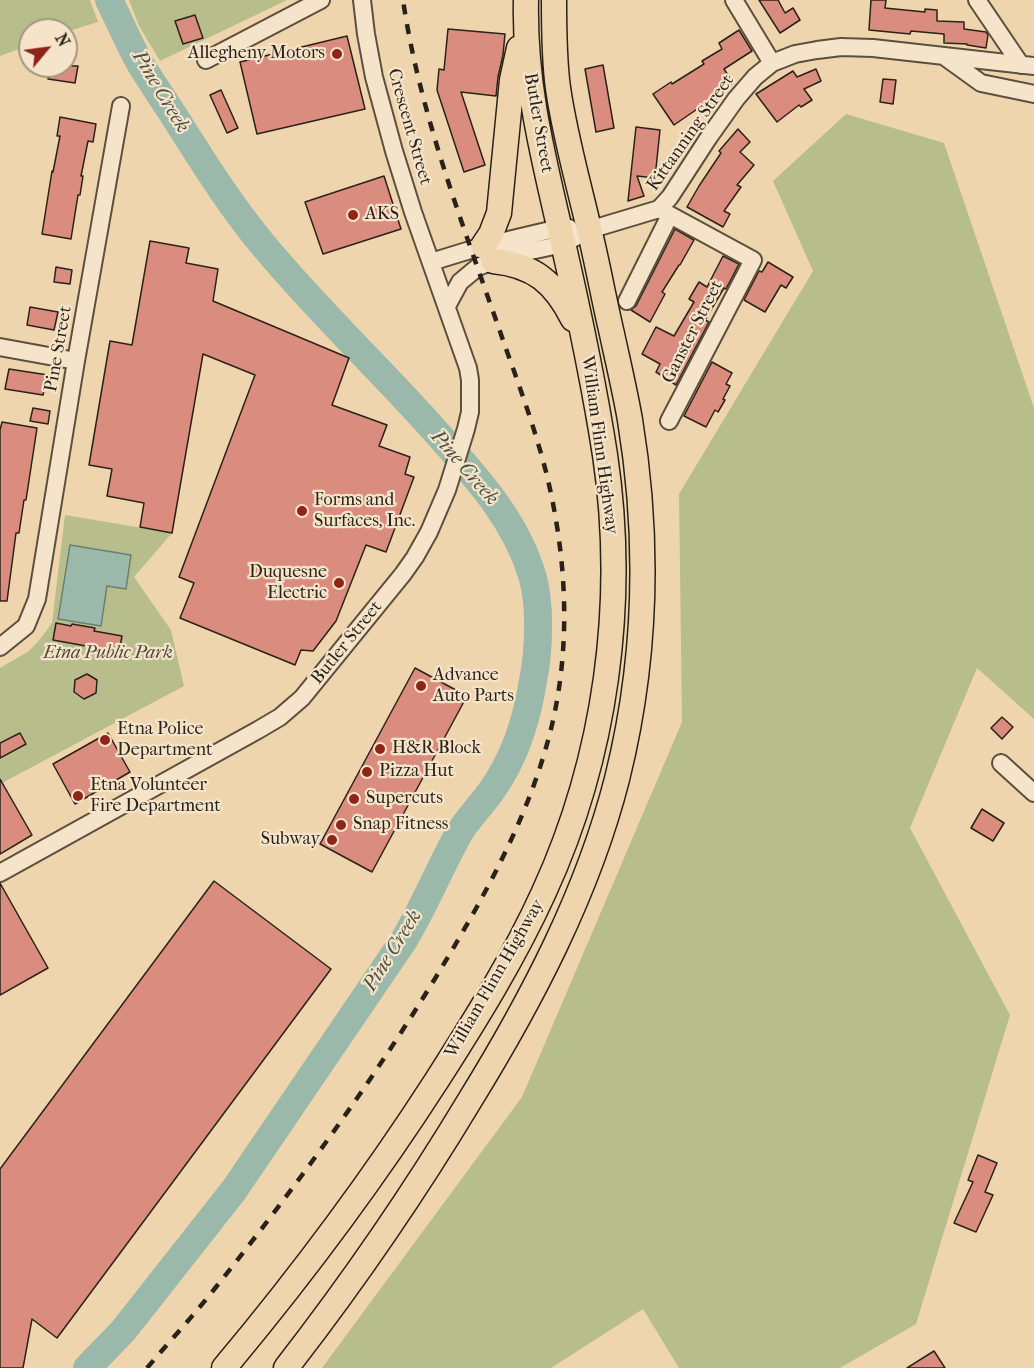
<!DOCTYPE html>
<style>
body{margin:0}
#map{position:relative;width:1034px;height:1368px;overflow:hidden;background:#efd5ae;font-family:"IM FELL French Canon",serif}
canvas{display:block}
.north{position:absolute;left:18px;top:18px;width:60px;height:60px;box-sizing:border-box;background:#f5e4ca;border:2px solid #a49683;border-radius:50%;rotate:61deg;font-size:16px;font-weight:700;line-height:24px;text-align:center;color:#2a2218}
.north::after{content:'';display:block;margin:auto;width:21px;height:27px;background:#8f2418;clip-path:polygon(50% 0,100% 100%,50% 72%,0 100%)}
</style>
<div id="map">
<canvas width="1034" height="1368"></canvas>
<div class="north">N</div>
</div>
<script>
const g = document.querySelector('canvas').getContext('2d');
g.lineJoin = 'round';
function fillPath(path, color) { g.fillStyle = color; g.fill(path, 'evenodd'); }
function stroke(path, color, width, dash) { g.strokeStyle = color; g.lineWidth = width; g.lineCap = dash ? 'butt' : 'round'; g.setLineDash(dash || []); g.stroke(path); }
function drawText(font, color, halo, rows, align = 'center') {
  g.font = font + ' "IM FELL French Canon",serif'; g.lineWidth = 4.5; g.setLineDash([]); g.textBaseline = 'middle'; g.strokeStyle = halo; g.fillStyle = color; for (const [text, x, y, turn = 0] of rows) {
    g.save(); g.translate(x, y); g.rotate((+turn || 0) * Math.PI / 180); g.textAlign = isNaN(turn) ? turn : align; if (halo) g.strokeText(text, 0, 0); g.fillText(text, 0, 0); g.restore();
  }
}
fillPath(new Path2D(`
 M0,0H90L98,22L66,32V30H30V45L0,56Z
 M129,0H287L160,61L139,26Z
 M846,114L944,143L1034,408V719L977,668L910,828L1010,1015L916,1324L840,1368H679L643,1309L551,1368H322L522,1097L682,722L679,494L813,271L773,181Z
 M65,515L172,533L134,577L171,630L184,686L2,783L0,779V668L29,651L41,638L52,623Z`), '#b7be8c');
const water = new Path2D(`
 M70,545L131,555L126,589L107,586L101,626L58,619Z`);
fillPath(water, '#9ab9aa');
stroke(water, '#6d7d70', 1.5);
stroke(new Path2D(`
 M87,1368L123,1331L234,1190L404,940C424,906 439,870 458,835C467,819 481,806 492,790C514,759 527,719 533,681C539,651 541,604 532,575C515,518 474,475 436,432C380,369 318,311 264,246C233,209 207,168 181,127C168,106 154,86 141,65C129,44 120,22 109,0`), '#9ab9aa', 28);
const building = new Path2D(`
 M759,0H778L785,13L793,8L800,20L780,33Z
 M871,0H886L885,8L925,12V9L937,10V21L964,22V29L986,32L988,35L986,48L967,45V44L944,43V34L911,31L910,34L869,30Z
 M195,15L203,38L183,44L175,21Z
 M448,29L505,34L503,55L498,77L496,96L461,92L485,165L464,172L437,90L439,69L444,70Z
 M739,30L752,51L724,69L733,83L718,91L721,96L707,105L706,103L674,125L653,94L671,82L672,84L704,64L702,61L722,49L719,43Z
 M347,36L365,109L257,134L240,62Z
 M603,65L614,128L596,132L585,69Z
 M50,66H78L75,83L48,79Z
 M816,69L821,81L804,89L812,100L801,107L799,105L777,122L756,94L793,71L797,77Z
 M883,79L896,80L893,104L880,102Z
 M221,90L238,128L227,133L210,95Z
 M60,117L96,124L93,142L88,141L81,176H83L80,195H78L71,239L42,234L52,171L53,172L60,136H57Z
 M636,127L660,130L655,178L637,176L644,196L628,201Z
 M738,129L750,142L740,152L754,165L737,185L741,187L724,211L730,214L723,227L687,207L699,186L721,153L719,151Z
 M384,176L401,229L323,254L305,202Z
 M675,229L694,240L680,265H679L662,292L665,294L650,322L631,310L636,306Z
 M150,241L189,248L186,263L218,269L213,301L349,358L332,405L387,425L379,446L410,457L405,474L414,477L386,552L366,545L336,621L313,651L301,650L295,665L180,618L194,583L179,577L255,375L203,354L172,533L140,527L144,503L107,496L112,469L89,465L110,341L132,345Z
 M723,256L739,264L726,289L724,288L705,320L709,322L676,385L656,372L660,364L642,354L656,327L674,336L694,302L689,299L699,282L707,287Z
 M768,262L793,277L786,288L781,285L765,312L744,300L759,271L762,272Z
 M56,267L72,270L70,284L54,282Z
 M30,307L58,312L54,330L27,325Z
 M712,362L732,373L726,384L730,386L723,399L725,400L718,412L715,410L706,427L684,416Z
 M9,369L48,375L43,395L5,389Z
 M33,408L50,411L48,424L30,421Z
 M2,422L37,428L26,500H24L19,533H16L7,601H0V430Z
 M56,623L71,626L72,624L95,628L94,631L122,636L119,652L53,640Z
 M415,668L467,696L372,872L320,844Z
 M87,674L97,680L96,693L84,699L74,692L75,680Z
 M1002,717L1013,727L1002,739L991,728Z
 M20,733L26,744L0,758V743Z
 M108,733L130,772L75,804L53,764Z
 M0,779L32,835L0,854Z
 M982,809L1004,823L993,841L971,828Z
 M214,881L331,969L57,1338L32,1319L23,1368H0V1169Z
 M0,883L48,968L0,995Z
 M978,1155L997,1163L985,1192L993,1195L976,1232L954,1223L973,1182L968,1180Z
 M934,1351L945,1368H907Z`);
fillPath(building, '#da8d7f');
stroke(building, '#2a2218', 1.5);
const minor = new Path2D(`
 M734,0L772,63
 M977,0L1021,65
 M945,57L981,83L1034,94
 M206,60L321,0
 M659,209L753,260L669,421
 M431,262L483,246L559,228H569
 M627,301L670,215
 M447,306L460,282L478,267L493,261L512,255L563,244L589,230L659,209L670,197L709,137L736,99L755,77L772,63L795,54L817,50L841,47L873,48L1034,66
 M0,347L76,361
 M0,647L26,626L37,599L76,361L121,106
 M1001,763L1034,793
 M0,873L258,730L280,717L302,698L403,574L415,557L429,532L447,490L466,429L470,412V380L468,368L413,212L394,151L374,77L366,34L362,0`);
const highway = new Path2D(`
 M483,246L491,234L499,213L512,80L519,48
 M493,261C534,265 555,283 573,319
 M224,1368C301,1276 372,1181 437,1080C476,1019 514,958 544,892C606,757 627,602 605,455C594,384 579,313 563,243C544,160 524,86 526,0
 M286,1368C353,1282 414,1193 470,1100C531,1001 588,893 617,779C647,659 650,542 630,420C625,391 618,362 612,334C604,300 598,266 590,233C579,185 565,137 558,88C554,59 554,29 554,0`);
stroke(minor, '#5b4f3e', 20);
stroke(highway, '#2a2218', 27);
stroke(minor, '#f5e4ca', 16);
stroke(highway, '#efd5ae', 24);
stroke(new Path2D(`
 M147,1368C170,1341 194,1315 216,1287C295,1188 370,1085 436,977C483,899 529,818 551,729C571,647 567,562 548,480C537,434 520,388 504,343C466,233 420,116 403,0`), '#2a2218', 4.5, [10, 10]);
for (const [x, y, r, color] of [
 [337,54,6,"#8f2418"],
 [353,215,6,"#8f2418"],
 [302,511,6,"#8f2418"],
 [339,583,6,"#8f2418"],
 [421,686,6,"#8f2418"],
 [105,740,6,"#8f2418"],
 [380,749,6,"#8f2418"],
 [367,772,6,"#8f2418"],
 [78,796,6,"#8f2418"],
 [354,799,6,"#8f2418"],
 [341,825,6,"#8f2418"],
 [332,840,6,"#8f2418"]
]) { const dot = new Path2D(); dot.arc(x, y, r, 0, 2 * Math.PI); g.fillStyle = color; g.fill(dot); stroke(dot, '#f5e4ca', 2); }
drawText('18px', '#2a2218', '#f5e4ca', [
 ["Allegheny Motors",325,54,"right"],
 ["AKS",365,215],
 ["Forms and",314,501],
 ["Surfaces, Inc.",314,522],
 ["Duquesne",327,573,"right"],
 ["Electric",327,594,"right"],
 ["Advance",433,676],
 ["Auto Parts",433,697],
 ["Etna Police",117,730],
 ["Department",117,751],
 ["H&R Block",392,749],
 ["Pizza Hut",379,772],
 ["Etna Volunteer",90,786],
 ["Fire Department",90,807],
 ["Supercuts",366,799],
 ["Snap Fitness",353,825],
 ["Subway",320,840,"right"]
], 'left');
drawText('18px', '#2a2218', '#f5e4ca', [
 ["Butler Street",538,123,80],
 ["Crescent Street",409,127,74],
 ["Kittanning Street",691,133,-55],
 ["Ganster Street",693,332,-63],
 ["Pine Street",59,349,-80],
 ["William Flinn Highway",599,445,82],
 ["Butler Street",347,643,-51],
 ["William Flinn Highway",495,979,-60]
]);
drawText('italic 18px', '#4d4935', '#f5e4ca', [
 ["Etna Public Park",108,654]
]);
drawText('italic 20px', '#4c4f44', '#f5e4ca', [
 ["Pine Creek",160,92,59],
 ["Pine Creek",464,468,49],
 ["Pine Creek",393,951,-58]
]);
</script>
